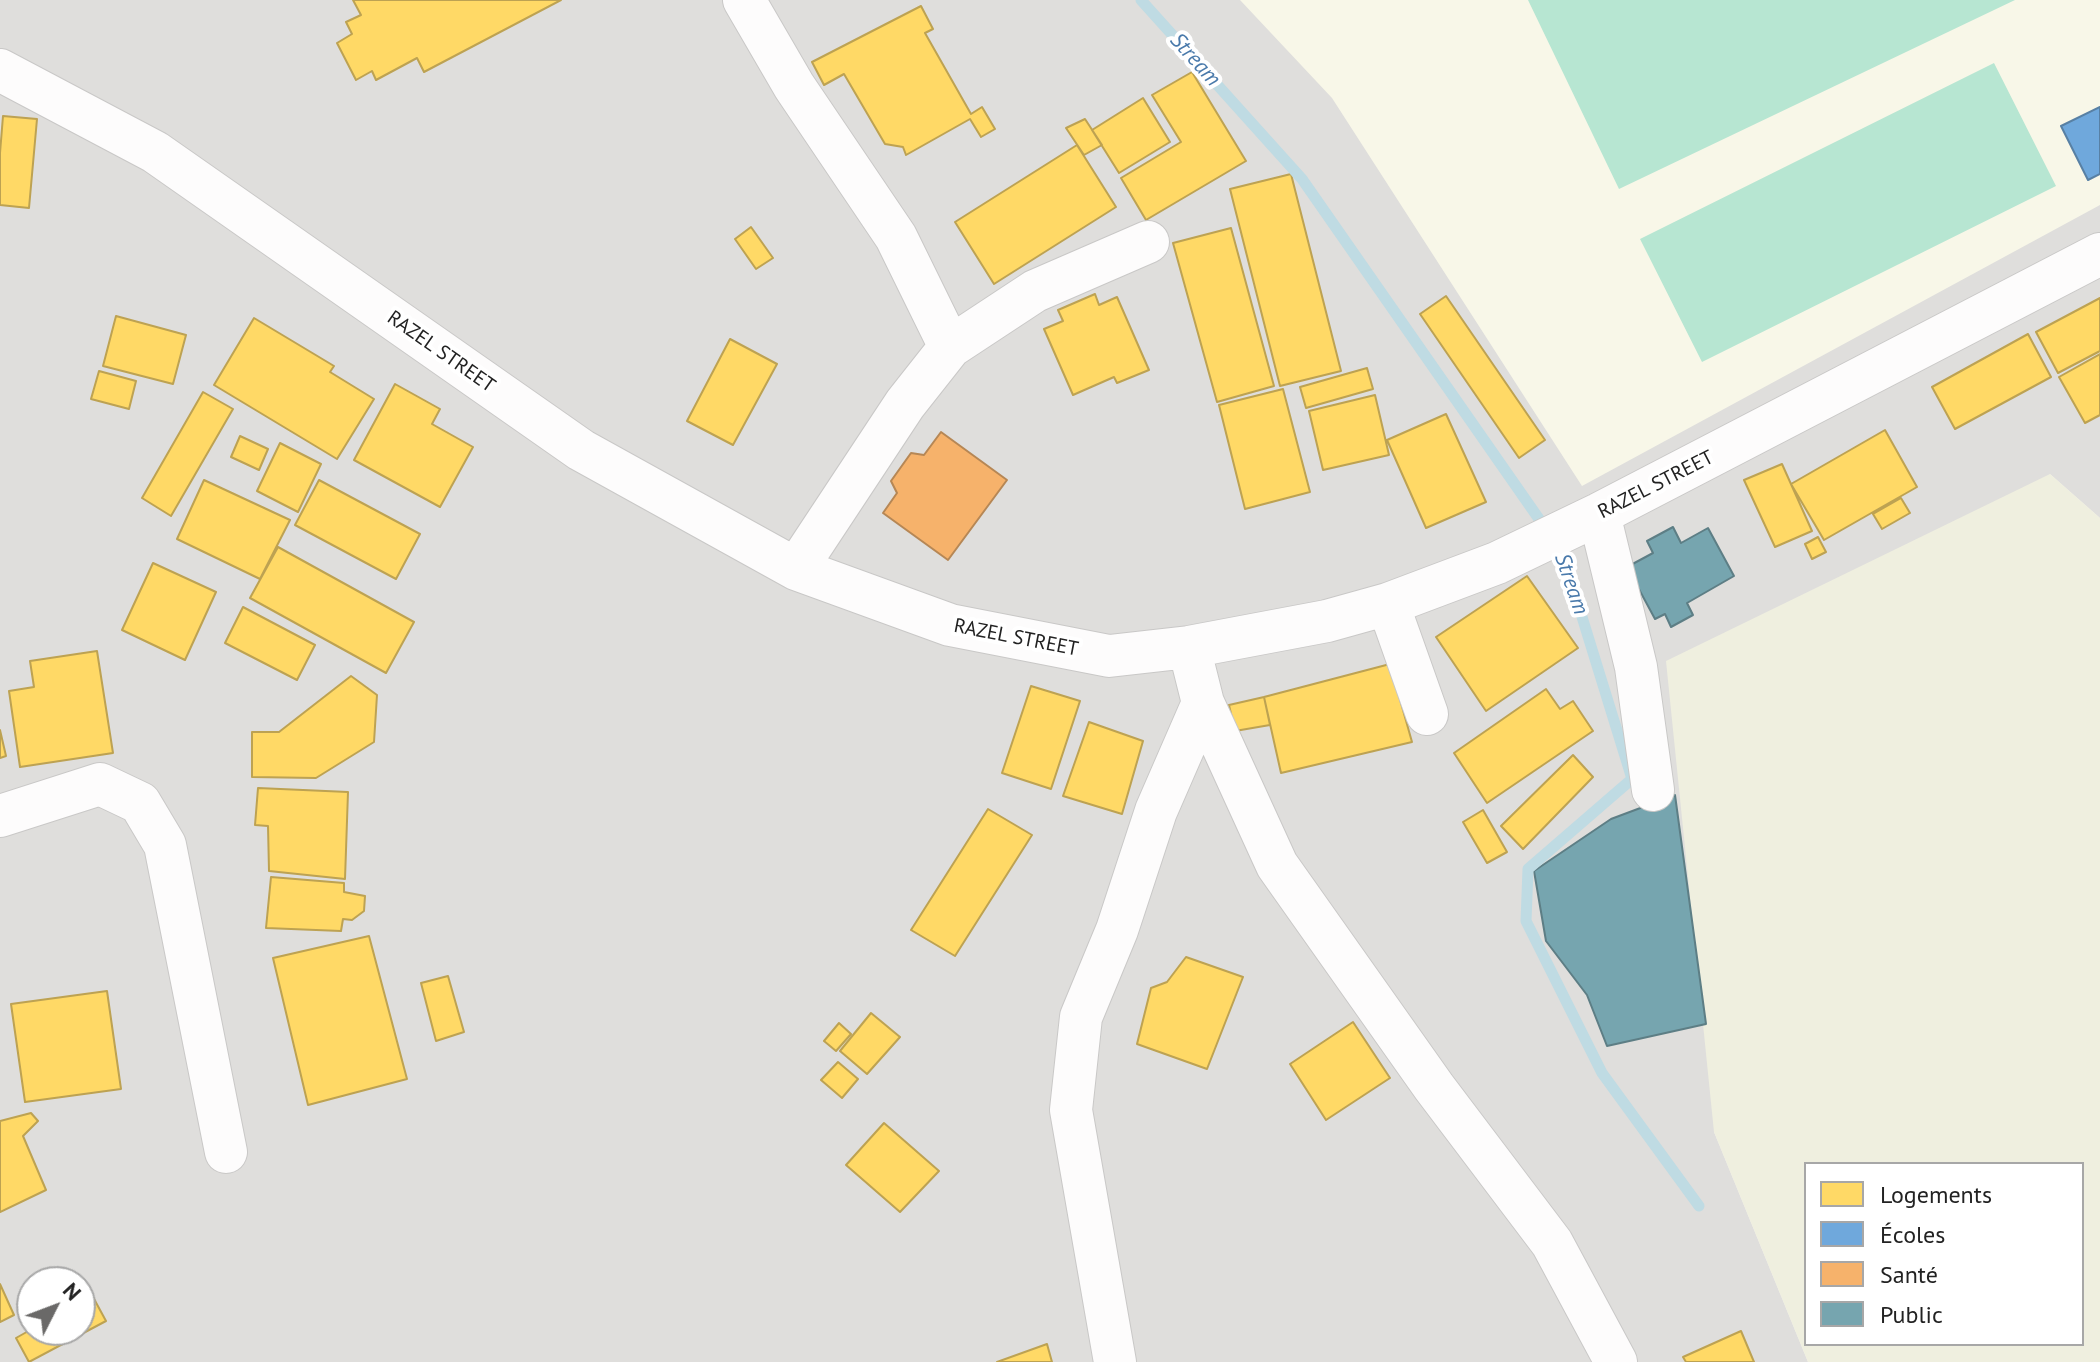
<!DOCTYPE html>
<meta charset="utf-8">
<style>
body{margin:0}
#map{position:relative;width:2100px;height:1362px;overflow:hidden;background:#f0eeeb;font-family:"PT Sans",sans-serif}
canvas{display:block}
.legend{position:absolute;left:1804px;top:1162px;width:280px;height:184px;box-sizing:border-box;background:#fff;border:2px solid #a7a7a7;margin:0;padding:10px 14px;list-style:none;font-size:24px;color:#222}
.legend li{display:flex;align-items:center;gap:16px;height:40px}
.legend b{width:40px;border:2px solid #a7a7a7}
.north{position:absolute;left:16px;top:1266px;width:80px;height:80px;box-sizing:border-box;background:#fff;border:2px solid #a7a7a7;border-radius:50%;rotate:48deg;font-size:22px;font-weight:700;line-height:32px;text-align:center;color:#222}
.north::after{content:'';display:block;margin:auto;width:28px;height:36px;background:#6a6968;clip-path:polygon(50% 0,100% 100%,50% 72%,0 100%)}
</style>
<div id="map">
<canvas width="2100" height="1362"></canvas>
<ul class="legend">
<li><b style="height:22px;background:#ffd966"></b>Logements</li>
<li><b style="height:22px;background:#6fa8dc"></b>Écoles</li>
<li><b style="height:22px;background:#f6b26b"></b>Santé</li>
<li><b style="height:22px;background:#76a5af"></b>Public</li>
</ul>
<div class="north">N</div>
</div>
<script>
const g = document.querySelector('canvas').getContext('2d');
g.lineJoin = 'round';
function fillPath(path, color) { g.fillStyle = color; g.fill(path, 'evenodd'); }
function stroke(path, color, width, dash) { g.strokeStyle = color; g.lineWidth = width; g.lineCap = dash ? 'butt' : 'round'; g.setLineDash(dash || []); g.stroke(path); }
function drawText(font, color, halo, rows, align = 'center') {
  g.font = font + ' "PT Sans",sans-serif'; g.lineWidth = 8; g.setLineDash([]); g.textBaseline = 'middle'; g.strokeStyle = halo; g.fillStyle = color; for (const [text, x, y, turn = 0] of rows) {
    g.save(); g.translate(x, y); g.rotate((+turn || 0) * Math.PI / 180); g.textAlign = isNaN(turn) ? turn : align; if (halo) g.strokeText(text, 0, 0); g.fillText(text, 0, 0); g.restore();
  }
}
fillPath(new Path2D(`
 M0,0H2100V518L2050,474L1714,1132L1808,1362H0ZM32,1282H80V1330H32Z`), '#dfdedc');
fillPath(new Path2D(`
 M1240,0H2100V205L1582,486L1332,98Z`), '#f8f7e8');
fillPath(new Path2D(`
 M2050,474L2100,518V1362H1808L1714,1132L1666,661ZM1806,1164H2082V1344H1806Z`), '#efefdf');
fillPath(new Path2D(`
 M1528,0H2015L1619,189Z
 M1994,63L2056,186L1702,362L1640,239Z`), '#b7e6d2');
const homes = new Path2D(`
 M353,0H561L424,72L417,58L376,80L372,71L356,80L337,43L352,34L346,22L361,15Z
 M921,6L933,29L925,33L971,114L982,107L995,129L981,137L970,119L906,155L903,147L885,144L844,74L824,85L812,62Z
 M1192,72L1246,161L1146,220L1121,178L1181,142L1152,95Z
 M1143,98L1170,142L1119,173L1092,130Z
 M3,116L37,119L29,208L0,205V153Z
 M1085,119L1102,145L1084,155L1066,128Z
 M1077,145L1116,207L994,284L955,222Z
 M1291,174L1341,371L1280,386L1230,189Z
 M751,227L773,258L756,269L735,239Z
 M1231,228L1274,386L1217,402L1173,243Z
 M1095,294L1099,305L1117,297L1149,370L1117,383L1114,377L1073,395L1044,329L1063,321L1058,310Z
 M1446,296L1545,440L1519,458L1420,314Z
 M2100,298V351L2058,373L2036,332Z
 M116,316L186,335L173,384L103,366Z
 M254,318L334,366L330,372L374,399L337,459L214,385Z
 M2028,334L2051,377L1955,429L1932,387Z
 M730,339L777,364L733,445L687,421Z
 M2100,354V415L2085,423L2059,377Z
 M1367,368L1373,389L1306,408L1300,387Z
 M99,371L136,381L129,409L91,399Z
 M395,384L440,409L432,424L473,447L440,507L354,460Z
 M1283,389L1310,492L1245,509L1219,405Z
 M203,392L233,409L171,516L142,498Z
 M1375,395L1389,455L1323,470L1309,411Z
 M1446,414L1486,502L1426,528L1387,440Z
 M1885,430L1917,487L1824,540L1791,484Z
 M240,436L268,449L259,470L231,457Z
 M280,443L321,464L298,512L257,491Z
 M1782,464L1812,531L1775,547L1744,480Z
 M204,480L290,520L260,579L177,539Z
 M319,480L420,534L396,579L295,525Z
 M1901,498L1910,513L1882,529L1873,514Z
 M1818,537L1826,552L1812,559L1805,544Z
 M278,547L414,622L386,673L250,598Z
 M153,563L216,592L185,660L122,630Z
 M1527,576L1578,648L1486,711L1436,637Z
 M243,607L315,645L297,680L225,643Z
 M97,651L113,753L20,767L9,691L34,687L30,661Z
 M1390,664L1412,742L1281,773L1264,697Z
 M351,676L377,695L374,742L316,778L252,777V732H279Z
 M1031,686L1080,701L1051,789L1002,773Z
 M1546,689L1560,709L1573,701L1593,731L1487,803L1454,753Z
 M1264,697L1270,725L1235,731L1229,705Z
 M1089,722L1143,741L1122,814L1063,796Z
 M0,730L6,756L0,758Z
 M1573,755L1593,777L1523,849L1501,826Z
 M258,788L348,792L345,879L269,871L268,826L255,825Z
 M988,809L1032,835L955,956L911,930Z
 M1483,810L1507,852L1487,863L1463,822Z
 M271,877L344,883V892L365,896L364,911L352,920L343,919L341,931L266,928Z
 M369,936L407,1079L308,1105L273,958Z
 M1186,957L1243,977L1207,1069L1137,1044L1151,988L1167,982Z
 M448,976L464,1032L436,1041L421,983Z
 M107,991L121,1089L25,1102L11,1004Z
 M871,1013L900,1037L867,1074L840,1051Z
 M1353,1022L1390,1078L1326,1120L1290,1064Z
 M839,1023L851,1034L836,1051L824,1041Z
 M838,1062L858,1079L842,1098L821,1080Z
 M31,1113L38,1121L23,1136L46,1190L0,1212V1121Z
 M884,1123L939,1171L900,1212L846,1165Z
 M0,1284L14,1315L0,1322Z
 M93,1297L106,1321L29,1362L16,1338L32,1329L80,1330V1304Z
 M1741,1331L1754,1362H1686L1683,1357Z
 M1047,1344L1052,1362H997Z`);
fillPath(homes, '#ffd966');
stroke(homes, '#bda252', 2);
const schools = new Path2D(`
 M2100,107V174L2088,180L2061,126Z`);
fillPath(schools, '#6fa8dc');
stroke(schools, '#5880a4', 2);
const health = new Path2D(`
 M941,432L1007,480L948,560L883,513L897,493L891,481L911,453L924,455Z`);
fillPath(health, '#f6b26b');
stroke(health, '#b68755', 2);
const public = new Path2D(`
 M1673,527L1681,543L1708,528L1734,576L1687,603L1693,615L1671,627L1665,614L1655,619L1627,567L1653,553L1647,541Z
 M1675,795L1706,1024L1607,1046L1587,995L1546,941L1534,871L1611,819Z`);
fillPath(public, '#76a5af');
stroke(public, '#5d7e85', 2);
stroke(new Path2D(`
 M1141,0L1302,179L1546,529
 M1556,543L1562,552L1632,779L1528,869L1526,921L1602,1073L1699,1206`), '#bfdbe3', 11);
const minor = new Path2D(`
 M744,0L794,86L896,237L950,347
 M0,70L155,152L581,450L796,569L950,625L1109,656L1189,647L1327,621L1388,604L1497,563L1599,514L2100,254
 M1599,514L1636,667L1653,790
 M796,569L905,404L950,347L1035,291L1148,242
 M1388,604L1427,714
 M1189,647L1203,703L1277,865L1434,1087L1552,1243L1616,1362
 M0,816L100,784L140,803L165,845L226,1152
 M1115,1362L1071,1110L1081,1017L1117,930L1156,811L1203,703`);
stroke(minor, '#c9c8c7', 44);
stroke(minor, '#fdfcfc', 42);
drawText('20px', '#222', '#fff', [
 ["RAZEL STREET",441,352,35],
 ["RAZEL STREET",1656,485,-27],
 ["RAZEL STREET",1016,638,11]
]);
drawText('italic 22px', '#4a7aab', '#fff', [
 ["Stream",1195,60,48],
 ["Stream",1571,584,71]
]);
</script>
